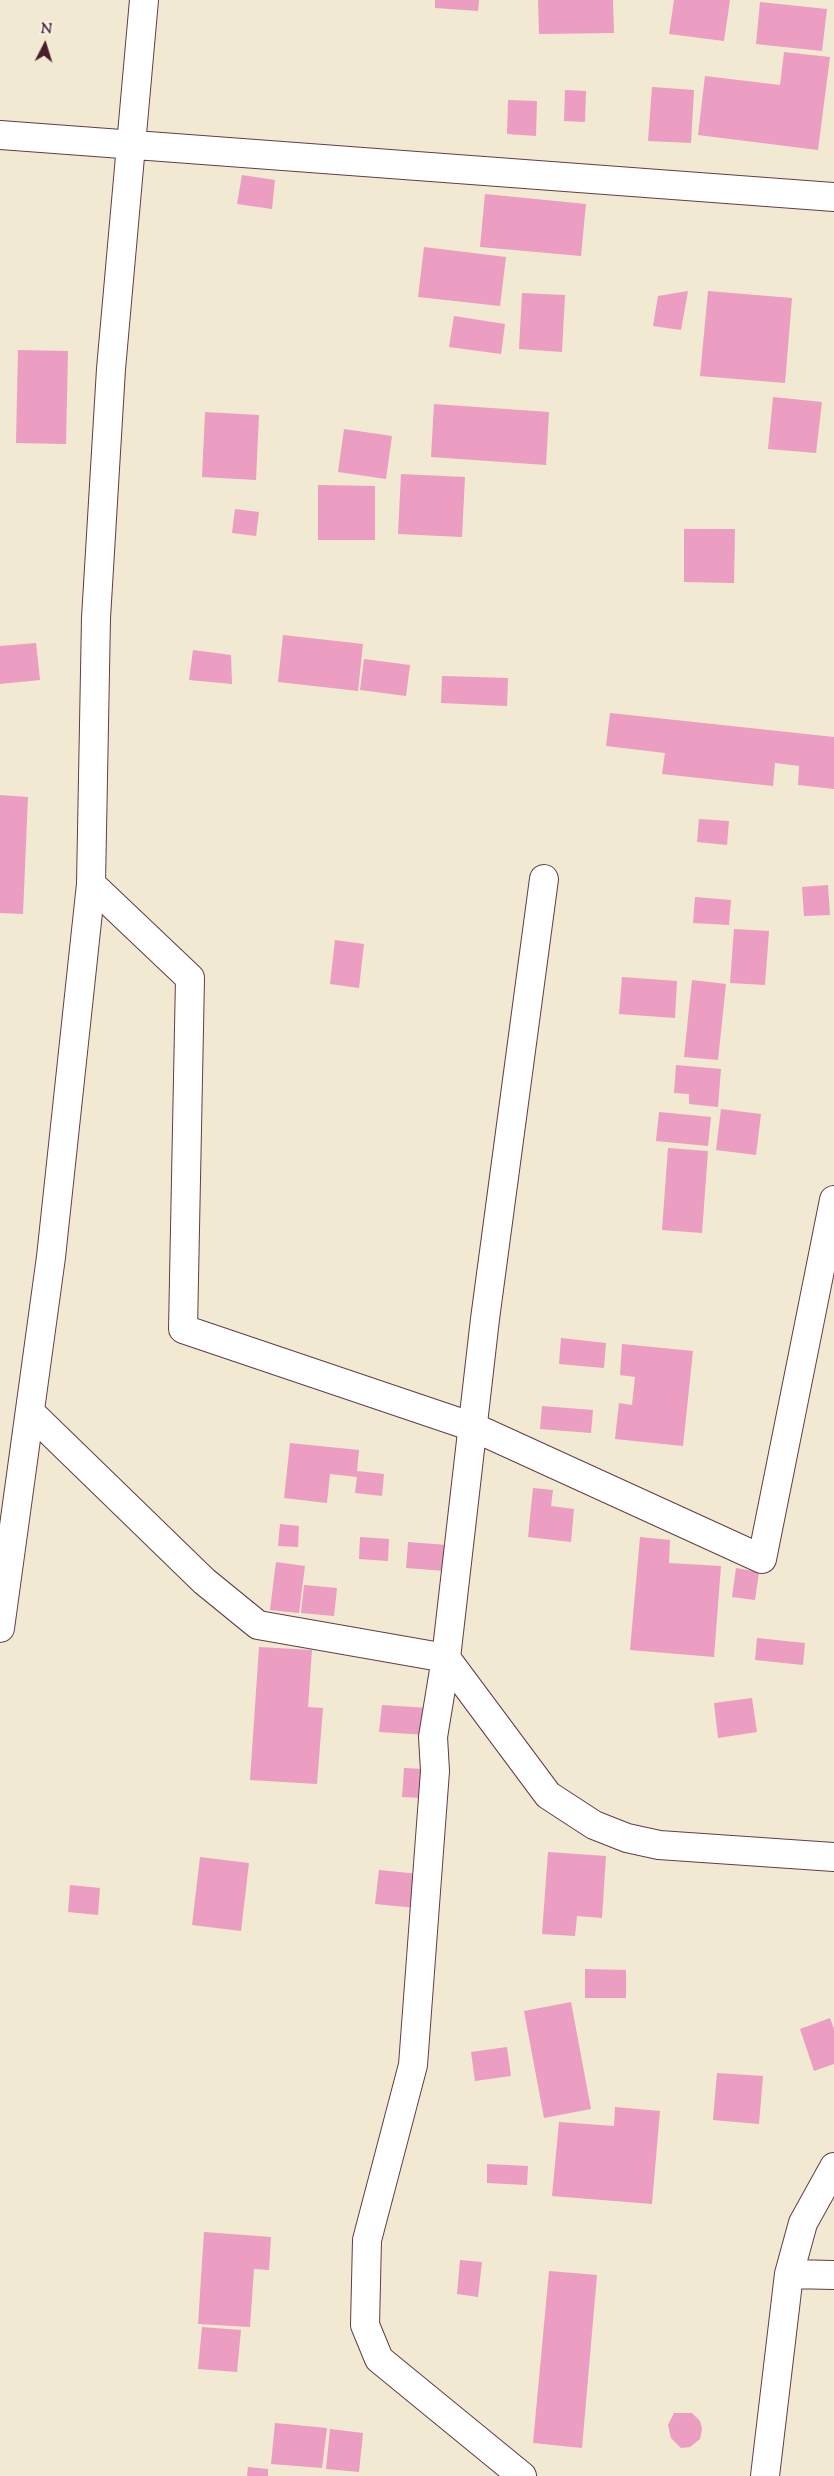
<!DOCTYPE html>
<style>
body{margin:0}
#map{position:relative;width:834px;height:2476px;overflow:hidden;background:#f1e9d2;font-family:"Sorts Mill Goudy",serif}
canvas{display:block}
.north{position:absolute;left:20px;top:20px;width:50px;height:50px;-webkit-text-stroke:4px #f7f3e8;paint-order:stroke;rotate:5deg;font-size:14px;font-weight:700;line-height:20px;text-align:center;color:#4a1f2b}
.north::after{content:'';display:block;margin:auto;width:18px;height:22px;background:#4a1f2b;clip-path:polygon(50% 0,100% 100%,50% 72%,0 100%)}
</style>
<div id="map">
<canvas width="834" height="2476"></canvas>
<div class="north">N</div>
</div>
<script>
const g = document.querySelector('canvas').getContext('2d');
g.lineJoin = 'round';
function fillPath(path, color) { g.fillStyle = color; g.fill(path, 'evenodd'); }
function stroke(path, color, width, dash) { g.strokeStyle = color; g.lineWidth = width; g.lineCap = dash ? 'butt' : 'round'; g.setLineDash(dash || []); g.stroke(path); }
fillPath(new Path2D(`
 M435,0H479L478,11L435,8Z
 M538,0H613L614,33L539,34Z
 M674,0H730L724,41L669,34Z
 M760,2L827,9L822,51L756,44Z
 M784,52L830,57L818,150L698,135L705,76L780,85Z
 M652,87L694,90L691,143L648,141Z
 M565,90L586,91L585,122L564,121Z
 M508,100L537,101L536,136L507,134Z
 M242,175L275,180L272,209L237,204Z
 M485,194L586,204L581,256L480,247Z
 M424,247L506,257L500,306L418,297Z
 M688,291L681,330L653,326L658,296Z
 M708,291L792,298L785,383L700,376Z
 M522,293L565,295L562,352L519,349Z
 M454,316L505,324L501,354L449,347Z
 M18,350L68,351L66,444L16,443Z
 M773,397L822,402L816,453L768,449Z
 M434,404L549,412L546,465L431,457Z
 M205,412L259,415L256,480L202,477Z
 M344,429L392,436L386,479L338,472Z
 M401,474L465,477L462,537L398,534Z
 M318,485L375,486V540H318Z
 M235,509L259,512L256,536L232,533Z
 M684,529H735L734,583L684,582Z
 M283,635L363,644L358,691L278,682Z
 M36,643L40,680L0,684V646Z
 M193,650L231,655L232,684L189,680Z
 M364,659L410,665L406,696L360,690Z
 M442,676L508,678L507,706L441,703Z
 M610,713L834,737V789L798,785L799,766L775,763L773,786L662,774L665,753L606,746Z
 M0,795L28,797L23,914L0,913Z
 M699,819L729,821L727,845L697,842Z
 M828,885L830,915L804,916L802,887Z
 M695,897L731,900L729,925L693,923Z
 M734,929L769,931L765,985L730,983Z
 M335,940L364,944L359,988L330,984Z
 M622,977L677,981L675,1018L619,1014Z
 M692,980L726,984L718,1060L684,1057Z
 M676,1065L721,1069L718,1107L689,1104V1094L674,1093Z
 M721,1109L761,1114L756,1155L716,1150Z
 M659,1112L711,1117L708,1146L656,1141Z
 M668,1148L708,1151L702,1233L662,1230Z
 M561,1338L606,1343L604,1368L559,1364Z
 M622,1344L693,1351L683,1446L615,1439L619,1403L632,1405L635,1377L620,1375Z
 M542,1406L593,1410L591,1433L540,1429Z
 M290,1443L359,1450L357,1471L384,1474L382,1496L355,1493L357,1477L330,1474L327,1503L284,1498Z
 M533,1488L553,1490L551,1506L574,1509L571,1542L528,1537Z
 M280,1524L299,1526L298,1547L278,1546Z
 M360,1537L389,1539L388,1561L359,1559Z
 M640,1537L670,1540L669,1563L721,1566L714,1657L630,1650Z
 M408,1542L447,1545L445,1571L406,1568Z
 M276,1562L305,1566L299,1613L270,1610Z
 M736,1568L759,1572L755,1600L732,1597Z
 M304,1585L337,1588L334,1616L301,1613Z
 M757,1638L805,1643L803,1665L755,1660Z
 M259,1647L312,1650L308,1707L323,1708L317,1784L250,1780Z
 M752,1698L757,1732L718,1738L714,1703Z
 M382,1705L429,1708L427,1735L379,1732Z
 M404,1768L424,1769L422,1798L402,1797Z
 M548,1852L606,1856L602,1918L577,1916L575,1936L542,1934Z
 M200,1857L249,1863L241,1931L192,1925Z
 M379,1870L419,1874L416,1908L375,1904Z
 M70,1885L100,1888L98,1915L68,1912Z
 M585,1969L626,1970V1998H585Z
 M571,2002L591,2109L544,2118L524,2011Z
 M830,2018L834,2029V2064L814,2071L800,2029Z
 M507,2047L511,2076L475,2081L471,2052Z
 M717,2073L763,2076L759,2124L713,2120Z
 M615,2107L660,2111L652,2204L552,2196L559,2122L614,2126Z
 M487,2164L528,2166L527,2185L487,2183Z
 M204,2232L271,2237L269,2270L254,2269L250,2327L198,2324Z
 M460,2260L482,2262L478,2297L457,2294Z
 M549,2271L597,2275L582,2448L533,2443Z
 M202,2327L241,2330L237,2372L198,2369Z
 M674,2413H692L700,2421L702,2429L700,2439L690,2447L681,2448L671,2438L668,2425Z
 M275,2423L327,2428L322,2468L271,2464Z
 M330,2429L363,2433L359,2472L326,2469Z
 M248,2467L268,2469V2476H247Z`), '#eb9dc2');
const minor = new Path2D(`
 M0,135L834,197
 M91,884L190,978L183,1329L473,1427L762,1559L834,1200
 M30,1412L204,1581L258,1625L446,1658L548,1795L594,1825L627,1838L659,1845L834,1857
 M0,1628L51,1257L91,884L96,618L111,369L144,0
 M789,2274L834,2275
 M522,2476L379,2359L365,2325L367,2240L413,2065L435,1771L433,1737L446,1658L485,1319L544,879
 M765,2476L789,2274L803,2223L834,2167`);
stroke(minor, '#633d44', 30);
stroke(minor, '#fff', 28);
</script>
